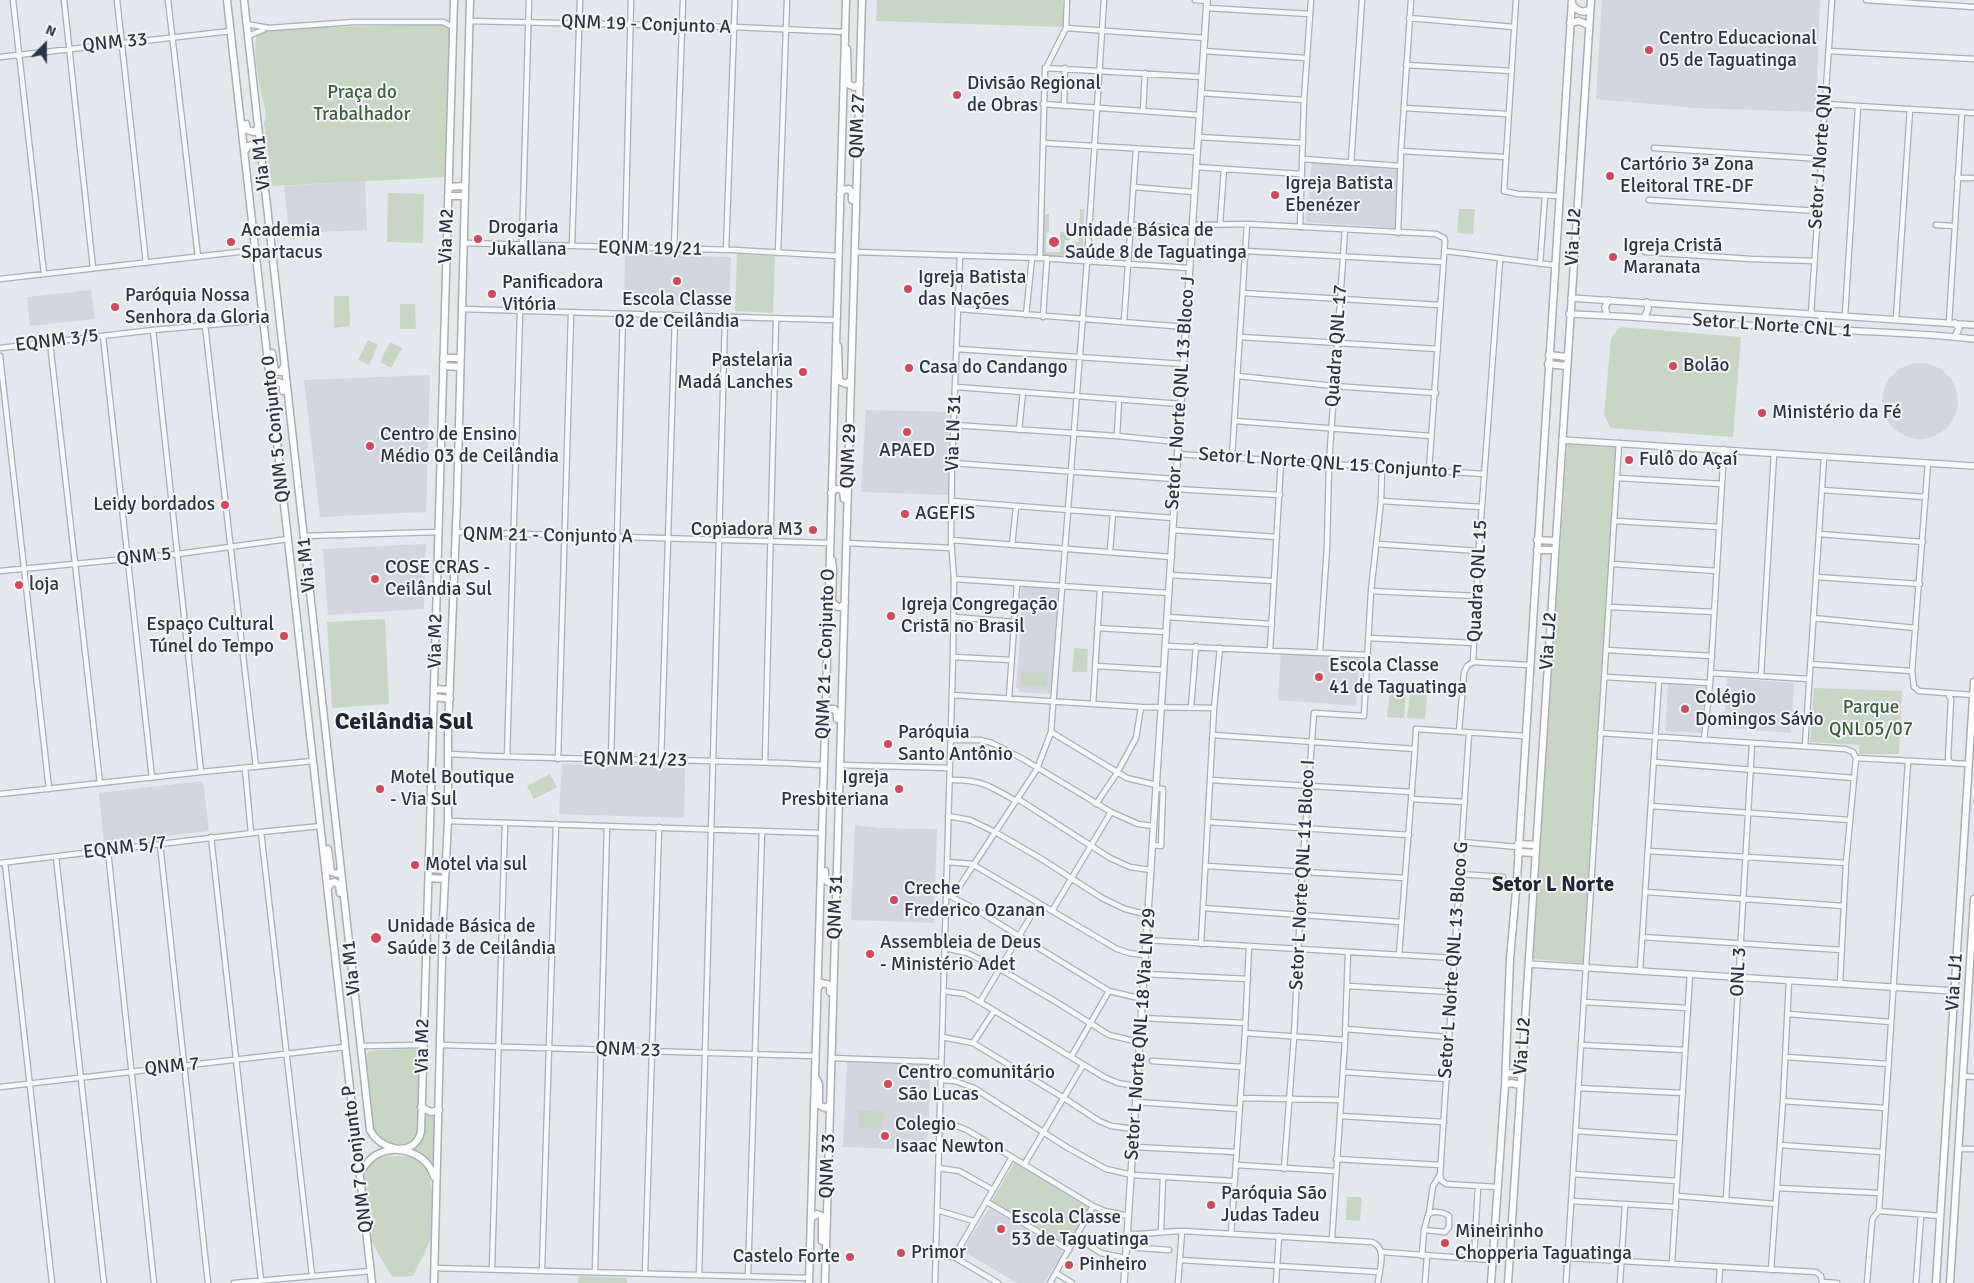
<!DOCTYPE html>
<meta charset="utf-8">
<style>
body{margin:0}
#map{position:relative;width:1974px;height:1283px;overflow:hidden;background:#e4e7ec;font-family:Signika,sans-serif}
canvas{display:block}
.north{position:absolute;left:20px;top:20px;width:50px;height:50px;-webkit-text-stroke:4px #f4f6f9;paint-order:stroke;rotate:22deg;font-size:14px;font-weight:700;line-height:20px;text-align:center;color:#2b3445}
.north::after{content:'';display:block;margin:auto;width:18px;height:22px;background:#2b3445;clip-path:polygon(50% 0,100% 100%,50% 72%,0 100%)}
</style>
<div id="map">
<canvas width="1974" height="1283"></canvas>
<div class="north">N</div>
</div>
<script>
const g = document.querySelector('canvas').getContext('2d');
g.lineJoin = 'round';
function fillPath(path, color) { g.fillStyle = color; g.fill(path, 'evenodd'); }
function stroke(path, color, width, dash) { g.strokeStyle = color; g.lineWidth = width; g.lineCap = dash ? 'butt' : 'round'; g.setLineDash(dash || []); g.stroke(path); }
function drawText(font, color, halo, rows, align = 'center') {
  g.font = font + ' Signika,sans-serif'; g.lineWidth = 4; g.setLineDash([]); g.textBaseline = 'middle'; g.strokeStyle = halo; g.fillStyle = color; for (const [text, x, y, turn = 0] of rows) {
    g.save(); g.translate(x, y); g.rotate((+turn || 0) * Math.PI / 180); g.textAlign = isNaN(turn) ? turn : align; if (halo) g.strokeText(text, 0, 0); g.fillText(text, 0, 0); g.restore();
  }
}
fillPath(new Path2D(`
 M1602,0H1820L1816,112L1695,108L1596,99Z
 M1312,161L1401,167L1397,228L1306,222Z
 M365,181L367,230L289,233L284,186Z
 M625,254L731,257L729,307L624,304Z
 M91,290L95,319L30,326L27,297Z
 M1882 401a38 38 0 1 1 76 0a38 38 0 1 1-76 0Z
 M430,375L426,512L320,517L304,380Z
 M866,410L950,412L947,453L949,495L861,492Z
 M426,544L424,609L328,615L323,549Z
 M1024,586L1056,588L1060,593L1053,690L1049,694L1021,692L1016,688L1021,629L1019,626L1021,589Z
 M1281,650L1360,654L1356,706L1278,700Z
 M1727,678L1794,683L1791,733L1724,728Z
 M1668,684L1706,687L1702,733L1665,731Z
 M562,764L685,768L684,818L559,814Z
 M203,781L209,831L104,843L99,793Z
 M855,825L878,828L937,829L934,923L851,920Z
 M847,1062L930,1065L929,1125L926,1150L843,1147Z
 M991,1209L1061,1250L1062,1254L1044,1283H1017L966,1253L964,1248L988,1210Z`), '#d2d6de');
fillPath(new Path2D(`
 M877,0H1063V27L876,21Z
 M447,24L451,26L448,177L272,186L264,123C268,114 264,106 262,96C259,82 251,45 258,33L302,28Z
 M388,193L424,194L423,243L387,242Z
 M1042,197H1045V214H1049V232L1046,233V252H1060V232H1069V215L1070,240H1065V250L1075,251V242H1079L1080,209H1084L1083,256H1041Z
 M1459,209H1475L1473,234L1457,233Z
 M737,254L775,256L773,313L735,311Z
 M334,296H349L350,326L334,328Z
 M400,304H415L416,329H400Z
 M1620,327L1741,337L1733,437L1611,428L1604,415L1611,338Z
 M368,340L378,345L369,365L358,360Z
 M390,342L402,348L391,368L380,362Z
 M1567,444L1616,447L1583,963L1533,959Z
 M385,619L389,704L332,708L327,622Z
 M1074,648L1088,649L1087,672H1072Z
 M1022,671L1048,673L1047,687L1021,685Z
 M1814,688L1902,691L1899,754H1859V745L1810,742Z
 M1390,692L1406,693L1404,718L1387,717Z
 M1410,694L1427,695L1425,719L1407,718Z
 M550,774L557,787L534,799L527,786Z
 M415,1048L420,1054L418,1133L410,1143C394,1146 385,1145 374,1132L366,1056L369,1051Z
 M858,1110L884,1112L882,1129L858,1127Z
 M425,1114L435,1116L434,1167L425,1156L411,1150L423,1140Z
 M389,1156C400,1156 413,1155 422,1163C433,1172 435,1220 432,1234C428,1248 419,1263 413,1276L392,1277C385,1264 374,1249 370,1236C367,1227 368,1217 367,1208C364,1185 358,1160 389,1156Z
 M1015,1161L1090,1205L1067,1245L992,1201Z
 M1347,1197H1362L1360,1221L1346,1220Z
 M579,1276L627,1278V1283H578Z`), '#c9d6c5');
const minor = new Path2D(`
 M13,0L44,274
 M64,0L93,268
 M117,0L146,263
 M168,0L198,257
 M1195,0L1207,1
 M1516,0L1504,191L1518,194L1560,196
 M1866,0L1974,7
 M1207,8L1310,14
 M1409,18L1514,27
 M469,21L734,27L845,32
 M246,24L269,28L354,22H443L453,27
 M1066,28L1205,38
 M248,36L263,30
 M1204,51L1306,58
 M1829,51L1974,59
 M0,57L231,31
 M1406,65L1512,71
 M1045,68L1202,77
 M1201,93L1304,100
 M1043,104L1199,115
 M1825,104L1974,113
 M1064,106L1065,68
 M1404,108L1507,114
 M1143,111L1145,73
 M1198,137L1303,143
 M1043,143L1197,152
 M1654,148L1822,159
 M1401,151L1505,157
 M1302,159L1401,166
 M1351,163L1362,0
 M1196,167L1301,174
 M1957,178H1972
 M1133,187L1194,192
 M1649,200L1818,211
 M1220,224L1224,169
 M1131,225L1192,229
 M1192,225L1247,224L1436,234L1444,238L1445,241L1429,470
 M1936,225L1955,226
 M1300,227L1304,100L1311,0
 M1398,233L1401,151L1411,0
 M463,243L734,250L838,256
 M522,245L529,0
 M572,246L580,0
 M625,248L631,0
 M674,249L683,0
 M726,250L735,0
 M1246,251L1443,262
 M1444,251C1481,255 1517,261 1554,265
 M855,252L1040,258L1189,268
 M1645,252L1751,259L1814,261
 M778,253L787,0
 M1040,258L1045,70L1066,28L1067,0
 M1500,260L1479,546L1473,662L1529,665
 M1540,264L1545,196
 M0,279L256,250
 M1243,293L1440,305
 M462,309L835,320
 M959,309L1186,327
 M1811,314L1832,0
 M1026,315L1032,258
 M1845,316L1858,107
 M1043,317L1047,258
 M1896,319L1910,109
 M1124,322L1136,149
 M1949,322L1962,112
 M205,325L256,767
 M153,330L201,772
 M103,336L152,778
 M1240,337L1438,349
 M50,343L100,783
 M0,348L153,330L264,320
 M957,349L1184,364
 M0,356L49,789
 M1238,376L1334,386L1436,393
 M956,387L1181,404
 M1235,421L1431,436
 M954,425L1117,436L1178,442
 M1019,430L1023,392
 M1117,436L1119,399
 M1177,454L1484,474
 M1232,457L1247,224
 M952,463L1175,479
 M1928,463L1912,671L1914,687L1919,691L1973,695
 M1618,478L1722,484
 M1175,489L1280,495
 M1822,490L1926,497
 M952,501L1173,518
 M1381,501L1482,507
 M1616,521L1719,527
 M1173,530L1277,537
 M455,532L829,543
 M1819,534L1923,542
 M303,536L439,532
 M951,540L1172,557
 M846,543L952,548
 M1377,544L1479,551
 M1012,545L1016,507
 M1110,551L1113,513
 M1613,564L1717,571
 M0,571L178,554L288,539
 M1170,575L1274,581
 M1816,577L1920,584
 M954,579L1169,593
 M1371,591L1477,596
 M1610,607L1714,612
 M954,617L1014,622
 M1167,617L1272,624
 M1813,618L1916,628
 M1097,628L1166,632
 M1369,638L1474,643
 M1165,646L1368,655
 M1270,650L1281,460
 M1606,650L1712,656
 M1320,651L1327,547L1329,464L1345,229
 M953,657L1011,660
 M1810,664L1912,671
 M1096,666L1164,670
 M1711,673L1809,679
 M1761,676L1774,453
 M1605,677L1710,683
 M1948,694L1951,699L1948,759L1951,763
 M952,695L1141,707L1214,708
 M1009,698L1017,584
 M1093,704L1100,589
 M1191,707L1196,646
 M1051,732L1127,778L1156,785
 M1459,732L1464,673L1467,666L1473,662
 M1469,733L1440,1175L1441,1180L1446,1184L1497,1187
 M1600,733L1845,749L1853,752L1856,758L1846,863L1840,983
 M1213,735L1415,749L1416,729L1525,736
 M951,740H980L992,743L1023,759L1111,812L1138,824L1153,826
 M1704,740L1710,683L1724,449
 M1805,746L1824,457
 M448,754C573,761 698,758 822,765
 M507,757L520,312
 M1856,758L1969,764
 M558,759L571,314
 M611,759L623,314
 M661,761L675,317
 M765,762L776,320
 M1654,762L1854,778
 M840,765L949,768
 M245,768L251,833
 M950,780C980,779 990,786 1016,801
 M1210,780L1412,792
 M0,794L201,772L313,761
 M1018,799L1110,858L1130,867L1151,870
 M1411,799L1465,802
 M1096,804L1117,773L1136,738L1141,707
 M1651,806L1850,820
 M948,816L970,820L995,832L1040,858L1102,898L1125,909L1149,915
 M448,821L821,833
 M1208,822L1409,835
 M261,832L312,1275
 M211,837L261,1280
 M1462,842L1518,847
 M160,844L208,1283
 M1153,845L1161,846L1163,789H1156
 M108,851L154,1283
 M1648,851L1846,863
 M56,857L104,1283
 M947,862L972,864L1117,949L1129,953L1145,955
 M0,863L261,832L321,826
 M5,863L52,1283
 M1206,866L1405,878
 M1460,874L1503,877
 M1646,892L1844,906
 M950,896L975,909L1109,991L1143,999
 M953,896L1037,769L1051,732L1087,262L1104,0
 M1203,908L1401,922
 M1052,911L1111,812
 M1642,937L1842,950
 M1146,940L1454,958
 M1201,944L1214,708L1220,648
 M945,948L967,953L1000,969L1058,1003L1109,1035L1139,1042
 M1399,955L1415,749
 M1640,971L1659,680
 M1145,974L1248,979
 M1348,986L1451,992
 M944,991L965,994L980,1002L1104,1077L1118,1083L1136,1086
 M980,1002L1038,904
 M1584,1002L1688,1008
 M1788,1014L1891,1022
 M1142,1018L1245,1023
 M1345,1029L1449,1037
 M1245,1033L1345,1040
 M942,1037L973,1043L1064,1098L1099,1121L1111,1126L1134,1129
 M973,1043L994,1011
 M441,1045L815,1056
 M1582,1045L1685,1050
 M361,1046L422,1045
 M1071,1057L1109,991
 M1786,1057L1888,1064
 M831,1058L941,1062
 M1152,1061L1242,1067
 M1343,1072L1447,1079
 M1963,1076L1974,1077
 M942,1080L955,1081L974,1088L1068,1148L1106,1169L1132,1175L1234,1181
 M0,1087L345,1047
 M1578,1088L1683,1093
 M1240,1098L1341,1100
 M1783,1101L1885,1108
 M1136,1102L1239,1109
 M1340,1116L1444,1122
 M940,1124L957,1126L967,1130L1093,1206L1105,1211L1128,1216
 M1576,1131L1680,1138
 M1780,1145L1882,1152
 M1134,1147L1236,1152
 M1959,1149H1974
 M1336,1159L1441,1165
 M1024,1165L1083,1065
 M1236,1165L1335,1171
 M938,1168L959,1171L993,1190
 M1284,1169L1294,1037L1302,872L1314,713L1364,716L1371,591L1381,501L1382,467
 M1573,1174L1677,1181
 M1777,1188L1880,1193
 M1677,1196L1776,1204
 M1726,1200L1752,744
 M1571,1201L1676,1207
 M987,1202L1069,1250
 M937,1210L973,1221
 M1879,1211L1940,1216
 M1429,1213L1433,1186L1440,1175
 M1161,1231L1163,1178
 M1127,1234C1146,1235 1163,1231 1182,1231L1372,1242C1388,1248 1379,1270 1378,1283
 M1231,1234L1245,1033L1249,946
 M1076,1237L1101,1253L1125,1258
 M1332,1239L1345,1040L1348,952
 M1126,1247L1169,1250
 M1382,1252L1492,1260
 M935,1256L954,1257L998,1283
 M1422,1256L1424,1230L1428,1215C1432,1210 1444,1212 1449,1216V1227L1445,1232L1424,1230
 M954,1257L1012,1157
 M1474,1258L1478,1187
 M1568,1258L1816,1272L1821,1276L1822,1283
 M1180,1260L1379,1272
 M1672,1263L1690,974
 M434,1268L809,1278
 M492,1269L505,823
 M542,1270L556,824
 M1771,1270L1783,1101L1789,980
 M595,1271L607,826
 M645,1273L659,827
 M1056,1273L1072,1283
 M699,1275L725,318
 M748,1276L762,831
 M1822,1282L1837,1283
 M234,1283L371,1271
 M935,1283L953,657L954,579L951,540L952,463L960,256
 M1050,1283L1093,1206
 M1178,1283L1182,1231
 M1276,1283L1279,1236
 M1425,1283L1427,1256
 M1566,1283L1619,443
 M1620,1283L1625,1205
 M1719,1283L1720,1267
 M1867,1283L1872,1222L1873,1218L1879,1211L1908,761
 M1916,1283L1921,1215`);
const tertiary = new Path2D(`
 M1571,298L1974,325
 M1569,314C1638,316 1705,323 1774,327C1840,331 1907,331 1974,339
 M1607,315L1605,307L1609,300
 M1820,315L1824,323L1821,329
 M1645,317L1648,309L1647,302
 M1955,323L1959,328L1955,337
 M1562,440L1974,466
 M1529,964L1954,991
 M1124,1283L1207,0`);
const secondary = new Path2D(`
 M227,0L372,1283
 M244,0L370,1130C380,1150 414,1159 421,1132L454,0
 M1572,4C1577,11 1583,14 1590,9
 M1570,23L1579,21L1588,25
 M847,49L848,84L854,87L860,84
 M246,124L247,130L254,132L258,128
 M245,151L248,146L252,145L256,148L257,155
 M449,187L464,186
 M840,194L843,190L849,189L852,193V200
 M448,196H464
 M838,346L839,381L846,384L851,380
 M272,353L275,371L281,372L284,366
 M1549,355L1567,357
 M443,358H460
 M1548,364L1566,366
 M443,366L459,367
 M271,387L274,382H279L283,385V391
 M831,493L835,489H840L843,491L844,499
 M1537,540L1555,541
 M1537,550H1555
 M832,560L833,569L832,602L838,607H841L845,603
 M435,689L450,690
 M434,697L450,699
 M825,712L829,709H834L837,713V719
 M1518,844L1535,845
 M328,849L331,872L337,874L341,870
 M1518,852L1535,853
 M429,869L446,870
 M825,871C825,877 824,882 831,883L837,879
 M429,878L445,879
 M328,888L331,883L335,882L339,885L340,893
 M818,988L821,983L827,984L830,986V992
 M1506,1073L1521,1074
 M816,1078L819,1084V1105L825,1108L830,1105
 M1505,1085L1511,1083L1520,1085
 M421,1107L431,1112L439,1110
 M360,1172C365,1165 369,1159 376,1155C398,1143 427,1153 434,1177
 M811,1218L817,1214L822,1216V1241
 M434,1283L443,919L448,821V730L457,502L470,0
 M809,1283L846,0
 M825,1283L862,0
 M1491,1283L1505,1085L1510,959L1517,879L1572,0
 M1508,1283L1591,0
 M1936,1283L1974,682
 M1950,1283L1974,899`);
stroke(minor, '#a9aeb7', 7);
stroke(tertiary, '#a9aeb7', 8);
stroke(secondary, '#a9aeb7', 9);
stroke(minor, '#f7f8fa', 4.5);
stroke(tertiary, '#f7f8fa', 5.5);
stroke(secondary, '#fff', 6);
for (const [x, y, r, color] of [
 [1649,50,5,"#d1495b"],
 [957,95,5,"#d1495b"],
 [1610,176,5,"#d1495b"],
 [1275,195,5,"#d1495b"],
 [478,239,5,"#d1495b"],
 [231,242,5,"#d1495b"],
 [1054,242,6,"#d1495b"],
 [1613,257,5,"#d1495b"],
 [677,281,5,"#d1495b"],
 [908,289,5,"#d1495b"],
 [492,294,5,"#d1495b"],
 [115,307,5,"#d1495b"],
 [1673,366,5,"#d1495b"],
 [909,368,5,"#d1495b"],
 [803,372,5,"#d1495b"],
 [1762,413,5,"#d1495b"],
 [907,432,5,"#d1495b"],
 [370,446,5,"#d1495b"],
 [1629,460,5,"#d1495b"],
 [225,505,5,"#d1495b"],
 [905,514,5,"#d1495b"],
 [813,530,5,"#d1495b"],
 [375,579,5,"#d1495b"],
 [19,585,5,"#d1495b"],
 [891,616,5,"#d1495b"],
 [284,636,5,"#d1495b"],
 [1319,677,5,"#d1495b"],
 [1685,709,5,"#d1495b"],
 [888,744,5,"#d1495b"],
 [380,789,5,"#d1495b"],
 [899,789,5,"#d1495b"],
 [415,865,5,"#d1495b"],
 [894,900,5,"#d1495b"],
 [376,938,6,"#d1495b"],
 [870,954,5,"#d1495b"],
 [888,1084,5,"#d1495b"],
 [885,1136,5,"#d1495b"],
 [1211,1205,5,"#d1495b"],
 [1001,1229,5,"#d1495b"],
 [1445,1243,5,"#d1495b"],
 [901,1253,5,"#d1495b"],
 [850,1257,5,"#d1495b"],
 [1069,1265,5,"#d1495b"]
]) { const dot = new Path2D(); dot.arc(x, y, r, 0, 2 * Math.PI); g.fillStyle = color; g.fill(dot); stroke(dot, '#f4f6f9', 2); }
drawText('19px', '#2b3445', '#f4f6f9', [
 ["QNM 19 - Conjunto A",646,25,2],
 ["QNM 33",115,43,-6],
 ["QNM 27",858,126,-88],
 ["Setor J Norte QNJ",1821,157,-86],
 ["Via M1",262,163,-96],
 ["Via M2",447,236,-88],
 ["Via LJ2",1574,237,-87],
 ["EQNM 19/21",650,249,1],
 ["Setor L Norte CNL 1",1772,326,4],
 ["EQNM 3/5",57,341,-7],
 ["Quadra QNL 17",1337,346,-86],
 ["Setor L Norte QNL 13 Bloco J",1181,393,-86],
 ["QNM 5 Conjunto 0",276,429,-96],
 ["Via LN 31",954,433,-88],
 ["QNM 29",849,456,-88],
 ["Setor L Norte QNL 15 Conjunto F",1330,464,4],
 ["QNM 21 - Conjunto A",548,536,1],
 ["QNM 5",144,557,-6],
 ["Via M1",307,565,-96],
 ["Quadra QNL 15",1478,581,-87],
 ["Via M2",436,641,-89],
 ["Via LJ2",1549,641,-86],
 ["QNM 21 - Conjunto O",826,654,-88],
 ["EQNM 21/23",635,760,1],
 ["EQNM 5/7",125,848,-7],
 ["Setor L Norte QNL 11 Bloco I",1303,875,-87],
 ["QNM 31",836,907,-88],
 ["Setor L Norte QNL 13 Bloco G",1454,960,-86],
 ["Via M1",352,968,-96],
 ["ONL 3",1739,972,-87],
 ["Via LJ1",1955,982,-86],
 ["Setor L Norte QNL 18 Via LN 29",1141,1034,-86],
 ["Via M2",423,1046,-89],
 ["Via LJ2",1523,1046,-86],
 ["QNM 23",628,1050,2],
 ["QNM 7",172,1067,-6],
 ["QNM 7 Conjunto P",358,1159,-97],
 ["QNM 33",828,1166,-88]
]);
drawText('19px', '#2b3445', '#f4f6f9', [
 ["Centro Educacional",1659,39],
 ["05 de Taguatinga",1659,61],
 ["Divisão Regional",967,84],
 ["de Obras",967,106],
 ["Cartório 3ª Zona",1620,165],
 ["Eleitoral TRE-DF",1620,187],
 ["Igreja Batista",1285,184],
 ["Ebenézer",1285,206],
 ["Drogaria",488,228],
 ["Jukallana",488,250],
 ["Academia",241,231],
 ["Spartacus",241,253],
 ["Unidade Básica de",1065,231],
 ["Saúde 8 de Taguatinga",1065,253],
 ["Igreja Cristã",1623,246],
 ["Maranata",1623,268],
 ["Igreja Batista",918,278],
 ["das Nações",918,300],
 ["Panificadora",502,283],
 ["Vitória",502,305],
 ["Paróquia Nossa",125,296],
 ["Senhora da Gloria",125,318],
 ["Escola Classe",677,300,"center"],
 ["02 de Ceilândia",677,322,"center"],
 ["Pastelaria",793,361,"right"],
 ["Madá Lanches",793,383,"right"],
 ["Bolão",1683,366],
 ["Casa do Candango",919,368],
 ["Ministério da Fé",1772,413],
 ["Centro de Ensino",380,435],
 ["Médio 03 de Ceilândia",380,457],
 ["APAED",907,451,"center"],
 ["Fulô do Açaí",1639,460],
 ["Leidy bordados",215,505,"right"],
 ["AGEFIS",915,514],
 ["Copiadora M3",803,530,"right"],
 ["COSE CRAS -",385,568],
 ["Ceilândia Sul",385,590],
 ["loja",29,585],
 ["Igreja Congregação",901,605],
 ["Cristã no Brasil",901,627],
 ["Espaço Cultural",274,625,"right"],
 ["Túnel do Tempo",274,647,"right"],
 ["Escola Classe",1329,666],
 ["41 de Taguatinga",1329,688],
 ["Colégio",1695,698],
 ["Domingos Sávio",1695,720],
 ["Paróquia",898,733],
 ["Santo Antônio",898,755],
 ["Motel Boutique",390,778],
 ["- Via Sul",390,800],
 ["Igreja",889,778,"right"],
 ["Presbiteriana",889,800,"right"],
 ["Motel via sul",425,865],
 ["Creche",904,889],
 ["Frederico Ozanan",904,911],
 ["Unidade Básica de",387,927],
 ["Saúde 3 de Ceilândia",387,949],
 ["Assembleia de Deus",880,943],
 ["- Ministério Adet",880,965],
 ["Centro comunitário",898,1073],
 ["São Lucas",898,1095],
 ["Colegio",895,1125],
 ["Isaac Newton",895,1147],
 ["Paróquia São",1221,1194],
 ["Judas Tadeu",1221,1216],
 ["Escola Classe",1011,1218],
 ["53 de Taguatinga",1011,1240],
 ["Mineirinho",1455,1232],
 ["Chopperia Taguatinga",1455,1254],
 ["Primor",911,1253],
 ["Castelo Forte",840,1257,"right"],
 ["Pinheiro",1079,1265]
], 'left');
drawText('19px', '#3f6138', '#f4f6f9', [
 ["Praça do",362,93],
 ["Trabalhador",362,115],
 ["Parque",1871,708],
 ["QNL05/07",1871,730]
]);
drawText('bold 21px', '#1d2536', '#f4f6f9', [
 ["Setor L Norte",1553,885]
]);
drawText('bold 24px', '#1d2536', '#f4f6f9', [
 ["Ceilândia Sul",404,723]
]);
</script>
